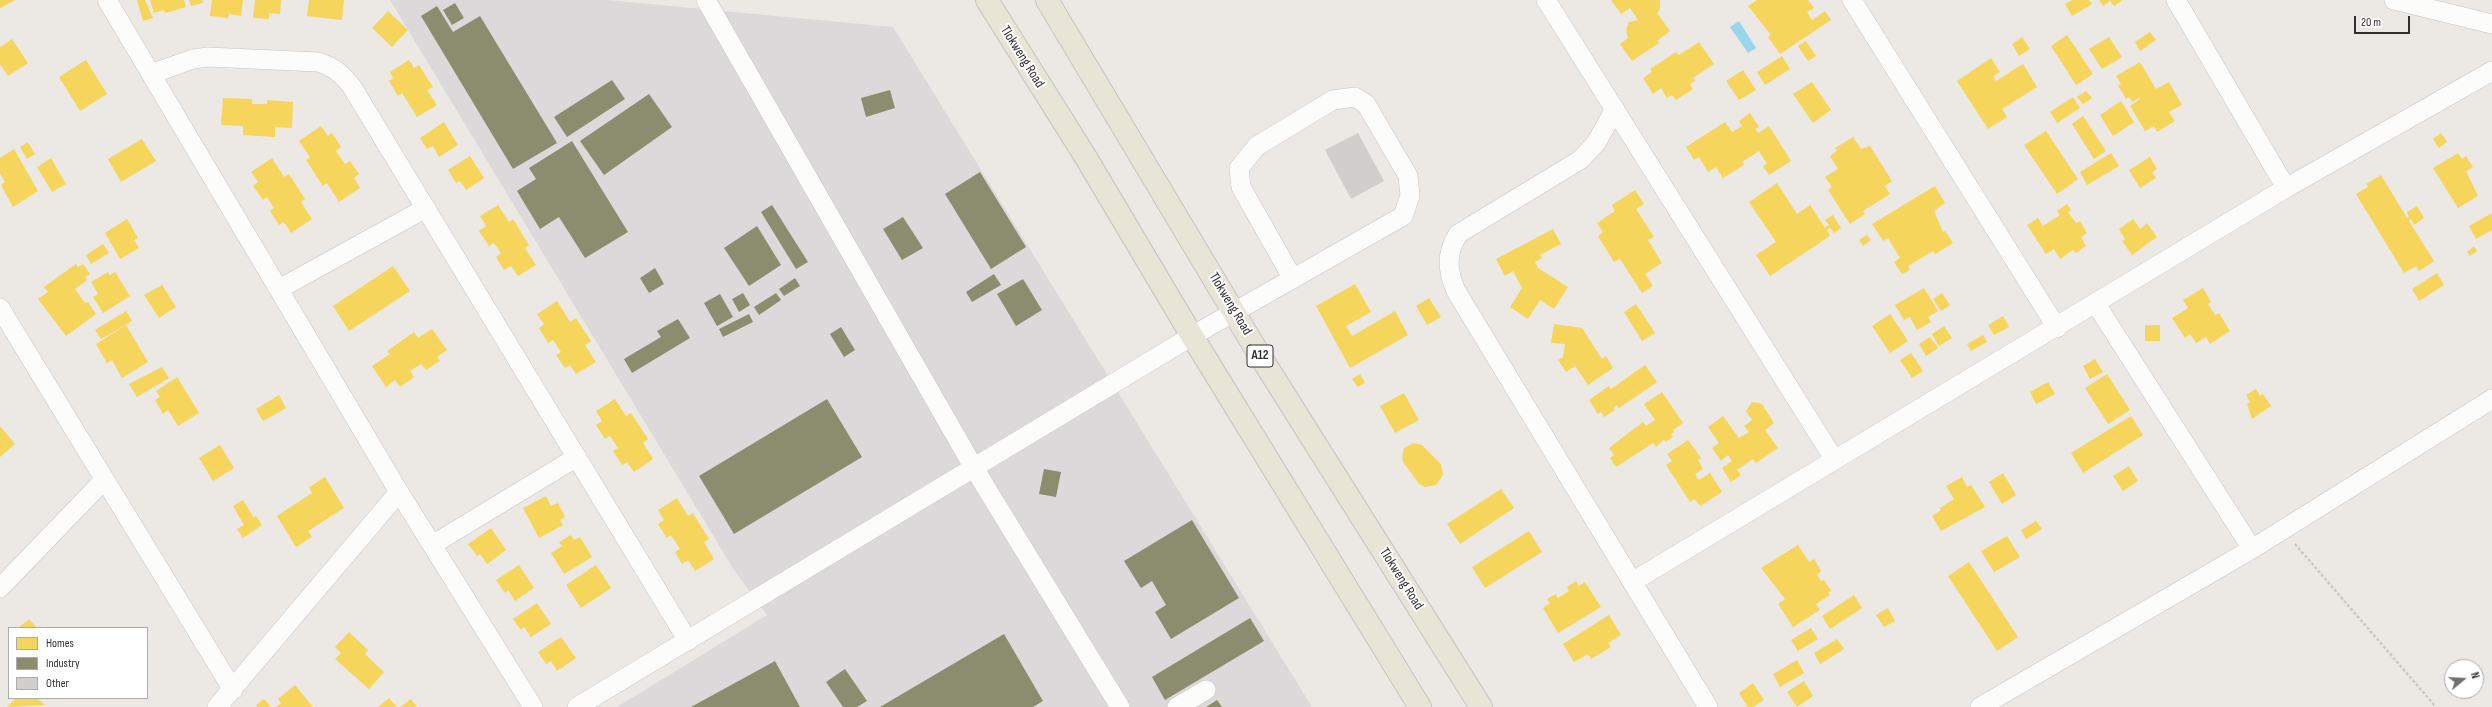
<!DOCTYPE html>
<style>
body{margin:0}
#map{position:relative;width:2492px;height:707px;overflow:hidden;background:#ece8e4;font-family:"Sofia Sans Condensed",sans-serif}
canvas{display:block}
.legend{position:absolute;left:8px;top:627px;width:140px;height:72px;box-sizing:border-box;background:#fff;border:1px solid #ababab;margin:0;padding:5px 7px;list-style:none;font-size:12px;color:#2e2e2e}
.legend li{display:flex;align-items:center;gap:8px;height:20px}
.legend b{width:20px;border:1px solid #ababab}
.north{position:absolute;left:2444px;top:659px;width:40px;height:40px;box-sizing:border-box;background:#fff;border:1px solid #ababab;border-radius:50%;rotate:72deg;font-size:11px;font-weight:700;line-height:16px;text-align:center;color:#2e2e2e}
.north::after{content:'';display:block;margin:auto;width:14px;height:18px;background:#706f6e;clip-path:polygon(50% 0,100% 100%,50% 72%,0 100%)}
.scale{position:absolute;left:2354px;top:16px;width:56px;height:18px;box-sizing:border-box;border:2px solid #2e2e2e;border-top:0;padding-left:5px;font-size:12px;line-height:14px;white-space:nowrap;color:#2e2e2e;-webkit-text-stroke:3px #fff;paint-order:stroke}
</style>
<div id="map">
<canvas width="2492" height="707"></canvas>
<ul class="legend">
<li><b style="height:11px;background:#f6d55c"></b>Homes</li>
<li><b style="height:11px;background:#8c8c6e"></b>Industry</li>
<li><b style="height:11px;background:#d1cecb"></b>Other</li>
</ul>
<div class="north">N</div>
<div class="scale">20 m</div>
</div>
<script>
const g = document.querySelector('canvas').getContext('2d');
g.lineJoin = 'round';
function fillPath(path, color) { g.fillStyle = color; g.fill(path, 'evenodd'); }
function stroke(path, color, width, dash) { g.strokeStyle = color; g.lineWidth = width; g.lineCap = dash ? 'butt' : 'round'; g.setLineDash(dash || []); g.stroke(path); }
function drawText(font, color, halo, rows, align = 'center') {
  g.font = font + ' "Sofia Sans Condensed",sans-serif'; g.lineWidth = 4; g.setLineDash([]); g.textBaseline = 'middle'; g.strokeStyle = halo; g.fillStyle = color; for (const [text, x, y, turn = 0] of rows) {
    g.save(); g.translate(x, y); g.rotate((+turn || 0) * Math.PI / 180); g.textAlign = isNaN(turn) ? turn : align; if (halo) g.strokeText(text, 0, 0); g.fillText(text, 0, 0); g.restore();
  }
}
fillPath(new Path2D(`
 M390,0H607L893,27L1312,707H617L767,615L734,570Z`), '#dcd9db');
fillPath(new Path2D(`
 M1739,21L1756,48L1748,53L1730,27Z`), '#99d6ec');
fillPath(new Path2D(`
 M0,0H15L0,8Z
 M137,0H145L153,18L143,21Z
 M150,0H184L186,7L166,13L164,10L154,13Z
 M189,0H202L203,3L191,6Z
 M212,0H243L241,16L229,14L228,18L210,16Z
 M255,0H281L280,14L269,13V19L253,18Z
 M309,0H344L342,20L307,16Z
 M1611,0H1660V9L1657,13L1670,31L1657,41L1659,43L1632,61L1620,44L1628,38L1626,30L1629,22L1638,20L1630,8L1621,14Z
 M1757,0H1808L1814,8L1807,12L1812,20L1825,11L1831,20L1780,54L1768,37L1771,35L1748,6Z
 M2072,0H2089L2092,4L2072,16L2065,4Z
 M2099,0H2123L2114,6L2110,1L2103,6Z
 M388,11L408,30L392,47L372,28Z
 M2150,32L2156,40L2140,51L2135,42Z
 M2067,35L2093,74L2076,85L2051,46Z
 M2022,37L2030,49L2019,56L2012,44Z
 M2109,37L2122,57L2102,69L2089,49Z
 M12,39L28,63L8,76L0,64V47Z
 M1806,41L1816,56L1808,61L1798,46Z
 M1699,42L1714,64L1693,78L1695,81L1690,84L1693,89L1676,100L1672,95L1667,98L1661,88L1653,94L1643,78L1652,72L1650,69L1676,52L1679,55Z
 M1782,56L1790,69L1765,85L1757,72Z
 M1991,58L2000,72L1993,76L1996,81L2023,64L2037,87L2002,109L2007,117L1988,129L1957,81Z
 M86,60L107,94L80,111L59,77Z
 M409,60L414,68L419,65L433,87L427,90L437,105L417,117L402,93L398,96L389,81L393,78L390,72Z
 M2140,62L2156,89L2169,82L2182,105L2169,112L2175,121L2157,132L2154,126L2145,131L2130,106L2140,99L2139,98L2132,102L2129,97L2126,99L2118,85L2121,84L2116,76Z
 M1743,70L1756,90L1739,100L1726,81Z
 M1812,82L1831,110L1813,123L1793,94Z
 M2086,91L2092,98L2083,104L2077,97Z
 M2073,97L2080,108L2057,123L2050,112Z
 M223,98L252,99V104H267V100L293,102L292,128L275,127V137L243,135V126L221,125Z
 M2121,101L2134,122L2113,136L2100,115Z
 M1750,113L1759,127L1755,129L1758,133L1769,126L1791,161L1769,175L1763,166L1767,164L1759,151L1742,162L1744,165L1723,178L1716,167L1708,172L1699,157L1694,160L1686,147L1725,122L1732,132L1742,126L1739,121Z
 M2083,116L2106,151L2094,159L2072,124Z
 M444,122L458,145L439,157L433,146L427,149L420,138Z
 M321,126L328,136L332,133L341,147L336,151L345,164L350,161L359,174L354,178L360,188L339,202L327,183L323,186L306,160L310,157L299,141Z
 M2046,131L2078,179L2057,194L2024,145Z
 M2441,133L2447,142L2439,148L2433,139Z
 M1853,137L1861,149L1870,146L1892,181L1885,186L1890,194L1863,211L1865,214L1850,224L1828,190L1832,187L1825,177L1838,169L1830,156L1837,151L1835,148Z
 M142,139L156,161L121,182L108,159Z
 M28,142L35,154L27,159L20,147Z
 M14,149L38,191L13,207L1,185L5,182L0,173V158Z
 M2111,153L2119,166L2087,185L2080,172Z
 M2458,153L2462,159L2466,156L2473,167L2466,171L2478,196L2458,208L2433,168Z
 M470,156L484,178L466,190L460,181L456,183L448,170Z
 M2150,157L2157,169L2152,172L2156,178L2140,188L2129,170Z
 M51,158L66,184L52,192L37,167Z
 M272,158L284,177L289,174L305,199L301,202L312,219L291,233L284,222L279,225L270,211L274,208L267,197L263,200L253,186L258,182L251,172Z
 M2381,175L2407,218L2409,217L2407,212L2417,206L2424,218L2414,225L2411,219L2409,221L2434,261L2419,271L2416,266L2404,273L2356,194L2368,187L2366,184Z
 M1777,183L1797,214L1810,205L1825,228L1829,225L1825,220L1833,215L1841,228L1834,233L1830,228L1827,230L1830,236L1770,276L1756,255L1776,242L1749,202Z
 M1935,186L1945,203L1934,211L1943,232L1945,231L1953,243L1935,254L1933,251L1908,266L1910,270L1902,274L1894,262L1900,258L1888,238L1883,241L1872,224Z
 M1635,190L1644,204L1636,209L1654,237L1648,240L1662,263L1645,274L1653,286L1642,293L1620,259L1614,262L1598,236L1603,232L1597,223L1615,211L1612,205Z
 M2067,204L2071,210L2068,212L2076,223L2080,221L2087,233L2081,237L2086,246L2076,253L2073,250L2060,259L2054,249L2046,254L2027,225L2038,218L2043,226L2060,215L2057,211Z
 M498,205L509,222L513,219L529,245L525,248L536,265L518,276L511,266L504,270L496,257L501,253L494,243L489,246L479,231L486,226L480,216Z
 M2492,213V230L2476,239L2469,226Z
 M127,219L138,238L134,240L139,248L120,259L105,233Z
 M2133,219L2140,229L2147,223L2157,237L2132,255L2122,241L2125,239L2119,229Z
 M1553,229L1561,244L1540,255L1542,258L1535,262L1538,268L1568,287L1554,309L1540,300L1528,319L1510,307L1522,288L1513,271L1505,276L1496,259Z
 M1867,235L1871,240L1863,246L1859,240Z
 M103,244L109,253L91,264L86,255Z
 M2474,246L2477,251L2470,256L2467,252Z
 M76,264L78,267L83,264L90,274L85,277L87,280L75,289L85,303L88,302L96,314L66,336L38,299L48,292L44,287Z
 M393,266L410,291L349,331L333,306Z
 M108,272L110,275L115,272L130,296L103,313L93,297L98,294L91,282Z
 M2437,273L2444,285L2419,301L2412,289Z
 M1355,284L1371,312L1346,326L1352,336L1395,311L1408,335L1350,368L1316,306Z
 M162,285L176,307L159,318L144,295Z
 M1924,288L1938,311L1928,317L1931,322L1917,330L1910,317L1904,320L1895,305Z
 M2203,288L2211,302L2208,304L2215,315L2219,313L2230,331L2210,344L2206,337L2196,343L2190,334L2185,338L2172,318L2188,308L2183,300Z
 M1942,293L1950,305L1941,311L1933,299Z
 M1429,298L1441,317L1427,325L1416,306Z
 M557,301L570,322L576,318L591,341L585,345L596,362L576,374L570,365L565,368L556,355L561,352L553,340L548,343L539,328L544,324L537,314Z
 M1636,304L1655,333L1642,341L1624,312Z
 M126,311L132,321L101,339L95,330Z
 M1890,314L1908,341L1890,353L1872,326Z
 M2003,316L2009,327L1994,335L1988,325Z
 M1554,324L1582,328L1602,359L1606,356L1613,368L1588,385L1575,366L1566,372L1558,360L1563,357L1565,344L1551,343Z
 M126,325L148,362L122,378L112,360L107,363L96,344Z
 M2145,325H2160V341H2145Z
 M1944,326L1952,338L1939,346L1932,334Z
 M432,329L447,350L437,357L440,361L426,370L421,364L410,371L414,377L400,387L395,380L386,387L372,366L390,354L387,351L414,332L418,338Z
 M1983,335L1987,342L1971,351L1967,344Z
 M1930,337L1938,348L1926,356L1919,344Z
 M1911,353L1923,371L1912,378L1900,360Z
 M2095,359L2103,372L2090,379L2083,366Z
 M1645,365L1657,382L1619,408L1617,405L1613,408L1615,410L1604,417L1601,412L1598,414L1589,400L1609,386L1611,389Z
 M162,367L169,378L137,397L129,384Z
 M1360,374L1365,383L1358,387L1352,379Z
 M2107,374L2130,410L2108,424L2085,388Z
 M177,377L199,413L178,426L168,410L163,414L155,400L160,397L156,391Z
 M2048,382L2055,394L2036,404L2030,392Z
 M2256,389L2260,396L2263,394L2271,406L2252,419L2247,404L2250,402L2246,395Z
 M1662,392L1683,423L1673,430L1674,432L1671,434L1673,437L1665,442L1664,439L1656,447L1653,443L1616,467L1610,458L1614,455L1609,448L1643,422L1646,426L1655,420L1644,404Z
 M1404,393L1419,420L1395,433L1380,406Z
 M279,395L286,408L263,421L256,409Z
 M615,399L626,416L631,413L648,439L643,443L653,459L634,472L627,462L622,465L613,451L618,448L610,436L605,439L596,425L602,421L596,411Z
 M1752,402L1762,404L1774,423L1765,430L1778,448L1756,463L1753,459L1737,470L1741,475L1731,482L1722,468L1732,461L1728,455L1721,461L1712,448L1719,443L1708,427L1723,416L1739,438L1749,432L1744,426L1752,420L1746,411Z
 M2131,416L2143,435L2083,473L2071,453Z
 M0,426L15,444L0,457Z
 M1688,440L1701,458L1698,460L1703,469L1695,474L1699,480L1710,473L1722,492L1700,506L1695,499L1690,502L1666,465L1672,461L1667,454Z
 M1413,443L1422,445L1441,464L1443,475L1436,485L1425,487L1419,484L1404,463L1402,458L1404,448Z
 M220,445L234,468L213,481L199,458Z
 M2129,466L2138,481L2123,491L2113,476Z
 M2003,473L2016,495L2002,504L1989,482Z
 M325,477L344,508L308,531L312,537L296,547L277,516L312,493L309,487Z
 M1962,477L1967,487L1971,485L1985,507L1941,531L1932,516L1941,510L1940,508L1954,499L1946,486Z
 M1501,489L1514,508L1460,544L1447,524Z
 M546,496L551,506L558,503L565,517L560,520L563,525L539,538L523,508Z
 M677,498L688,516L693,513L709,539L704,542L714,559L695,571L688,560L682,564L675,552L680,549L671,535L667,538L658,524L664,520L658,510Z
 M243,500L254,518L256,516L262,525L243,538L237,529L244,525L233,506Z
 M2036,521L2042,529L2026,539L2021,530Z
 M491,528L506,550L487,564L480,554L477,556L468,544Z
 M1529,531L1542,552L1485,588L1472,567Z
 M571,535L574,540L580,537L592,557L564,574L551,553L562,546L559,542Z
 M2007,536L2020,557L1994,572L1981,551Z
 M1798,545L1809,562L1814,559L1821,571L1817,575L1821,581L1824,580L1831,591L1828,592L1830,595L1816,604L1820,610L1793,627L1778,604L1785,599L1761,568Z
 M1969,562L2018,637L1997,651L1948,576Z
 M519,565L534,588L515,601L508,590L505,593L496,580Z
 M596,565L611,588L581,608L566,585Z
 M1576,581L1579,586L1585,582L1601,607L1558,633L1543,608L1550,603L1547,599L1556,594L1558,598L1569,591L1567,587Z
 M1854,595L1862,608L1830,629L1822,616Z
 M537,603L551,624L531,637L524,627L521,630L513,619Z
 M1888,608L1895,621L1884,627L1876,615Z
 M1609,615L1621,635L1608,643L1611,647L1591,659L1588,654L1574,662L1563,644Z
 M29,619L37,628H18Z
 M1811,628L1818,639L1798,651L1791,640Z
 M349,632L368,650L365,654L384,672L369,689L335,659L341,653L335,647Z
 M561,637L576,658L557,671L551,661L546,664L538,652Z
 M1837,639L1844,649L1820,664L1814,653Z
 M1797,660L1804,673L1780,687L1773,674Z
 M1804,681L1813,696L1797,707L1787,692Z
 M1753,683L1764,700L1753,707H1748L1739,693Z
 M295,685L313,707H276L281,703L278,699Z
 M16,698H37L45,705L7,707Z
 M389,698L397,707H378Z
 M264,699L271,707H257L256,705Z
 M411,699L417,707H400Z`), '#f6d55c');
fillPath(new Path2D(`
 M455,3L464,18L452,25L443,10Z
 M437,6L453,32L480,16L557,143L513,169L421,16Z
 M612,80L625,99L567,137L554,117Z
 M890,90L895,108L866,117L861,98Z
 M649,94L672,127L604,175L580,141Z
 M572,141L628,232L585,258L559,217L540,229L517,191L536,179L529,168Z
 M980,172L1026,247L991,269L945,194Z
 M772,205L808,262L796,269L761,212Z
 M903,217L923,248L902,260L883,229Z
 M757,226L781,265L749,286L724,248Z
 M655,268L664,284L649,293L640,278Z
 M994,274L1001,285L972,302L966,292Z
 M795,278L800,286L784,296L779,289Z
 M1023,279L1042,310L1016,326L997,294Z
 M743,293L750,305L739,312L732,299Z
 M776,293L781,300L759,315L754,307Z
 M720,294L733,317L717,326L704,303Z
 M749,314L753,322L723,337L719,329Z
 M678,319L690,338L632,373L624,359L661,337L657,331Z
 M841,327L855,350L844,357L830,334Z
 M827,399L862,457L734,534L699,476Z
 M1044,469L1061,472L1056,497L1039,494Z
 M1192,520L1239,598L1171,639L1155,612L1166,605L1152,581L1141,588L1124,561Z
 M1250,618L1264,641L1165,700L1152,677Z
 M1004,634L1043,701L1033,707H880Z
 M775,661L800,707H691Z
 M845,669L867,701L857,707H843L826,682Z
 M1217,700L1222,707H1206Z`), '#8c8c6e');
fillPath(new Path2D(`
 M1358,133L1384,181L1351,199L1325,150Z`), '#d1cecb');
const minor = new Path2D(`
 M107,0L399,492L533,707
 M706,0L974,468L1120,707
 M1546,0L1834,459
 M1852,0L2057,328
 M2176,0L2286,188
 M2394,0L2492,24
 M151,74L193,59L208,57L318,62C334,67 342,74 352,87L688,641
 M1615,109L1596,143L1580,160L1458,234C1446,254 1447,270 1456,291L1708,707
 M279,289L426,208
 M2096,304L2252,549
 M0,308L233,690
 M432,545L577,457
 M1632,582L2286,188L2492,71
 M0,588L104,480
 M217,707L399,492
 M577,707L1192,336L1403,216L1410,196L1408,176L1366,104L1355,97L1333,100L1257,146L1239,168L1241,187L1293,279
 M1177,707L1206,690
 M1980,707L2252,549L2492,399`);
const major = new Path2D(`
 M987,0L1085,156L1192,336L1420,707
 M1047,0L1257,351L1481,707`);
stroke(minor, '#c5c4c5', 20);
stroke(major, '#c6c5c4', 24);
stroke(new Path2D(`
 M2295,544L2436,707`), '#c9c9c8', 2.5, [3, 2]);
stroke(minor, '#fcfcfb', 19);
stroke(major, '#e8e4d6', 22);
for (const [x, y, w] of [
 [1260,356,26]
]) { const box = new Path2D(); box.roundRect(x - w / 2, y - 11, w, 22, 3); g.fillStyle = '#fff'; g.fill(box); stroke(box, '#2e2e2e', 1); }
drawText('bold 13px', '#2e2e2e', null, [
 ["A12",1260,356]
]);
drawText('14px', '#2e2e2e', '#fff', [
 ["Tlokweng Road",1022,57,58],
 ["Tlokweng Road",1230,304,59],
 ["Tlokweng Road",1401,579,58]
]);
</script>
